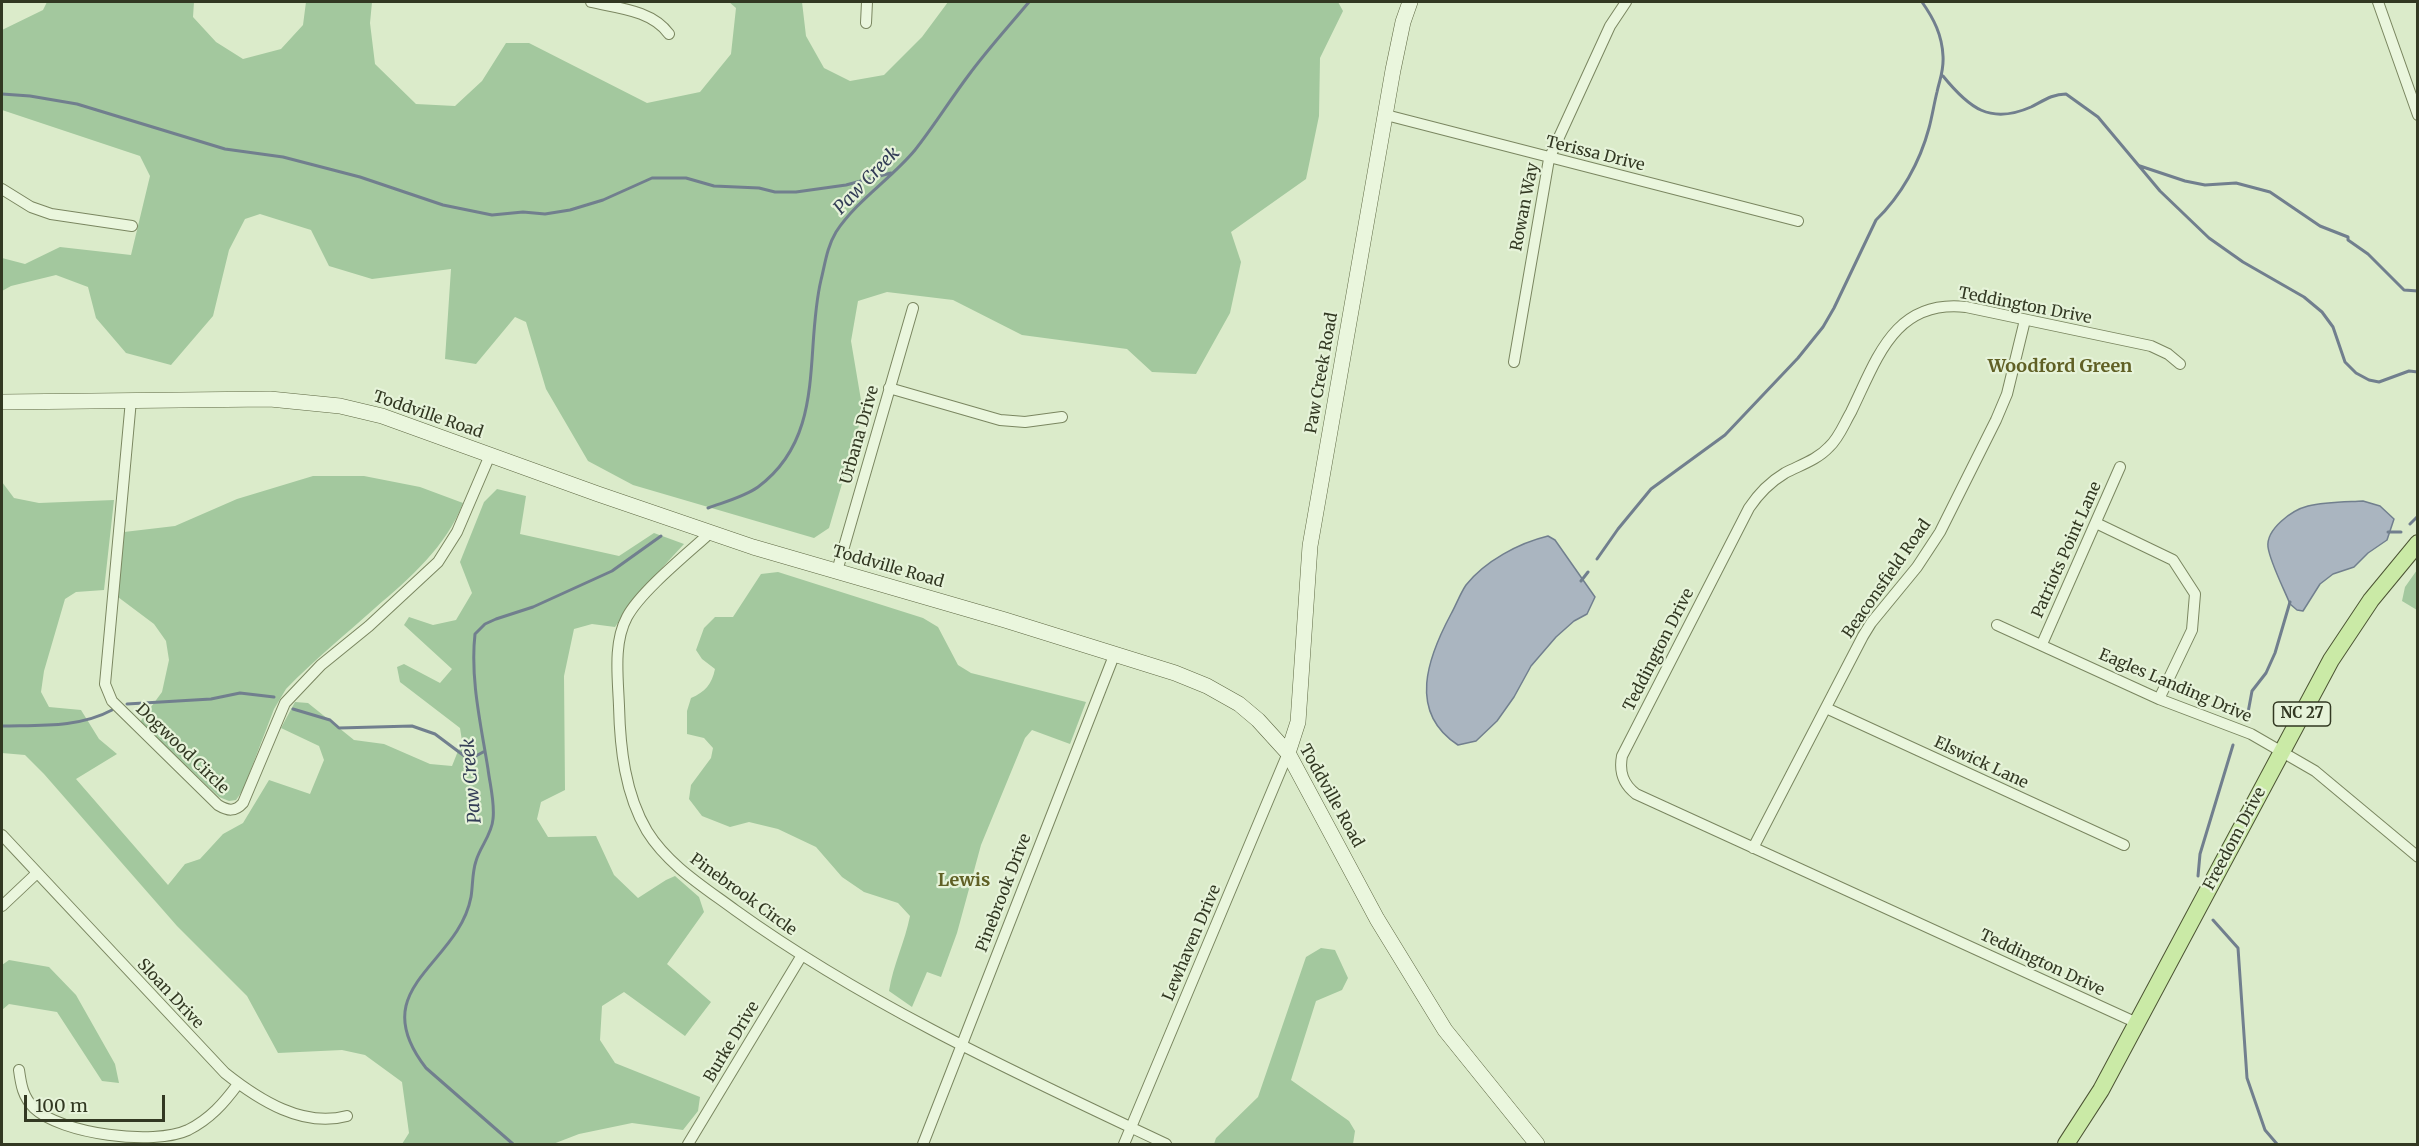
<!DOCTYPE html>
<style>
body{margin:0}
#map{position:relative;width:2419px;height:1146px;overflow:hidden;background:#dbebca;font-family:Merriweather,serif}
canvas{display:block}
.frame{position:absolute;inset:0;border:3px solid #323822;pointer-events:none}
.scale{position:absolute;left:24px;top:1095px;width:141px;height:27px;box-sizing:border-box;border:3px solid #323822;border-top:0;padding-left:8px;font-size:18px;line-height:21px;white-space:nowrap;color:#323822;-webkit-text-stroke:4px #e6f3d9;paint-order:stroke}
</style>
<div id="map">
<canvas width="2419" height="1146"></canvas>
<div class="frame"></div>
<div class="scale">100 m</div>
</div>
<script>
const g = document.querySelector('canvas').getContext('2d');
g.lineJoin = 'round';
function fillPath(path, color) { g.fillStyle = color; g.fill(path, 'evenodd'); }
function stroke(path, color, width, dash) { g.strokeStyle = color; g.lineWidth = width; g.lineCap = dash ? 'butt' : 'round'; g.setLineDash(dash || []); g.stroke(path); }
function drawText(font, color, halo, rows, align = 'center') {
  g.font = font + ' Merriweather,serif'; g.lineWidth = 4.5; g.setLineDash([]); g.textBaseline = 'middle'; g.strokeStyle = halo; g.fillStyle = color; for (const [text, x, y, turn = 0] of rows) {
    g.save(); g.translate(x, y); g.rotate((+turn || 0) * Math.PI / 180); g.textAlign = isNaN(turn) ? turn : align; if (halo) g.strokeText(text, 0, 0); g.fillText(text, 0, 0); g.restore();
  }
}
fillPath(new Path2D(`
 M47,2H194L193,17L216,42L243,59L281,49L303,25L306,2H372L370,23L375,64L416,104L455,106L482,81L506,43H529L647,103L700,92L731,54L736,8L729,2H802L806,36L824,68L850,81L884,75L922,37L948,2H1338L1343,11L1320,58L1319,116L1306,179L1231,232L1241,262L1230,313L1196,374L1152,372L1127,349L1022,335L953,300L887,292L858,301L851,341L863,412L829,528L814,538L633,485L588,461L546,389L526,322L515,317L476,364L445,359L451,269L372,279L329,266L311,230L260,214L245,219L229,250L213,316L171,365L126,353L96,318L88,287L56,275L11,286L2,291V258L25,264L60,247L131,255L150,176L140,156L2,110V30L43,10Z
 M313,476H364L420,487L463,503C446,547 410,578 375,608C345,635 314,660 286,689L274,709L243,790L236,800L229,801L219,797L140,722L162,692L169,660L166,641L154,624L118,597L124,532L175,526L237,499Z
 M2,482L14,498L39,503L114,500L104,590L76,592L65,599L44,671L41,692L49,707L81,710L99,739L117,754L76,779L168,885L185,864L200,859L223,834L243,823L269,780L310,794L324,760L319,746L281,728L295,702L308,703L354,740L384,744L430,764L452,766L462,741L460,728L400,682L397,667L404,664L440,683L452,669L404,625L409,617L433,625L456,620L472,593L460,562L484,502L497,489L526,496L520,534L619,556L654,533L684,544L637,595L615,627L592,624L574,629L564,676L565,790L541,802L537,819L548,837L596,836L614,875L638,898L666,880L675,876L699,897L704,912L667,964L711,1002L685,1036L624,992L602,1006L600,1040L615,1063L700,1097L698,1111L683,1130L632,1123L579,1134L553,1144H402L409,1133L402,1082L365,1055L342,1050L278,1053L247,996L177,926L44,774L25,755L2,753Z
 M2417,570V610L2402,601L2405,587Z
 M778,572L923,618L938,627L958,665L971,673L1086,702L1070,744L1032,730L1025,738L981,845L957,933L941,977L927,972L912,1007L889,991C893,965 905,942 910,916L898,903L864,892L842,877L816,847L778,829L749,822L730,827L702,816L689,799L691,785L711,758L713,748L704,738L687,734V711L691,698C705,692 712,684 715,669L702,659L696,650L704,628L715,617H733L761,574Z
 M1321,948L1335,950L1348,978L1342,990L1316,1001L1291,1080L1349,1121L1355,1131L1353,1144H1214L1216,1138L1258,1097L1306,957Z
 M9,960L49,967L76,995L115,1064L119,1083L102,1081L57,1012L9,1004L2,1010V965Z`), '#a3c89e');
const water = new Path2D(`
 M2363,501L2380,506L2394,519L2387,540L2368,553L2354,567L2333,574L2320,584L2303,611L2297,610L2290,604C2284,589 2270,562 2268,547C2266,529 2292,510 2308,506C2325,502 2345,502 2363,501Z
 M1548,536L1555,540L1595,597L1587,614L1574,621L1556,637L1531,666L1514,697L1497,721L1476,741L1458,745C1407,712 1428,657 1451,614C1456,605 1460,594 1466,585C1485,561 1519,543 1548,536Z`);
fillPath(water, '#aab5c0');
stroke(water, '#717f8e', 1.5);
stroke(new Path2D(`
 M1943,76C1969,108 1990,125 2031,107C2043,101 2052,94 2066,94L2098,117L2160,191L2209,238L2243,262L2304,297L2322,312L2333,327L2345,362L2356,373L2369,380L2379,382L2409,371L2418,372
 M2,94L30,96L77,104L225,149L283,157L360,177L443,205L492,215L523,212L545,214L570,210L603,200L652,178H686L714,186L759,188L775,192H796L846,185L891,173
 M2140,166L2185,181L2205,185L2236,183L2270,192L2320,226L2348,237V240L2368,254L2404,290L2418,291
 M708,508C724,502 744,497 758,487C827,436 804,351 821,280C825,264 827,247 836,232C857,200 891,179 915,150C934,126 950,100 968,76C987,50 1009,26 1029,2
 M2410,524L2418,516
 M2388,532H2401
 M1597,559L1618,529L1651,489L1725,435L1798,358L1823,327L1834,308L1876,220C1901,196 1920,162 1929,128C1932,117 1934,104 1937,92C1940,78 1944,71 1943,56C1942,35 1934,19 1922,2
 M1581,581L1588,572
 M127,704L211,699L240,693L274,697
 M293,709L330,720L339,728L412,726L435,734L467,758L474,757L485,751
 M2247,718L2252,691L2266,673L2275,653L2290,602
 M2,726C38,725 79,728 112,710
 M2198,876L2200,854L2233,745
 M2213,920L2238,948L2247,1078L2265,1130L2277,1144
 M513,1144L426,1068C363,987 458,966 471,897C473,885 472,873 476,861C480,847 492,834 493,819C495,803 490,785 488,769C481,725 470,679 475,634L485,624L496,619L533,607L612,571L661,536`), '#717f8e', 3);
const street = new Path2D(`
 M591,2C617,8 652,10 669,34
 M2378,2L2418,115
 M866,23L867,2
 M1386,115L1798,221
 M2,189L31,207L51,214L132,226
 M1514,362L1549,159L1610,26L1626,2
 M889,388L1000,420L1025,422L1062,417
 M131,400L105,684L112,701L218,805C228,811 235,812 243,803L285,703L321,665L369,626L438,562L457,532L490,455
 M2096,523L2173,560L2195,594L2192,630L2159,699
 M710,533C687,554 641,591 627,617C613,643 618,678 619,706C620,748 625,794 647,831C668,865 704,887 735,910C867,1005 1020,1075 1166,1144
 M837,571L913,308
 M1997,625L2159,699L2251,734L2315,771L2418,857
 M2042,644L2120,467
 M1826,708L2124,845
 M2,835L225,1073C259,1100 303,1128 347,1116
 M1753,848L1863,636L1871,623L1917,567L1940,532L1996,420L2007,394L2025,320
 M2,906L37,873
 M2137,1023L1636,794C1623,784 1619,772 1622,756L1749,508C1759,493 1770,482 1785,473C1800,465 1817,460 1829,447C1839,438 1844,424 1851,412C1877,359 1894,299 1966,307L2151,346L2168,354L2180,364
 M19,1070C21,1085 23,1097 34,1108C61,1134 154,1146 188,1130C210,1119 224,1103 238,1084
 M688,1144L802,955
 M923,1144L1115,653
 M1124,1144L1288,753`);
const secondary = new Path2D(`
 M2,402L270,399L340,406L382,416L598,494L753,547L1005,620L1175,673L1207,686L1239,704L1258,720L1288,753L1377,919L1445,1030L1537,1144
 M1288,753L1298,722L1310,546L1393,70L1403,22L1410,2`);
const primary = new Path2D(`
 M2066,1144L2101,1090L2331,660L2371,600L2418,543`);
stroke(street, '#7a8660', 12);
stroke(secondary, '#5e6843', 16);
stroke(primary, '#4c5433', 18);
stroke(street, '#eaf6dd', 10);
stroke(secondary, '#eaf6dd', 15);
stroke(primary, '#caeaa6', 16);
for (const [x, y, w] of [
 [2302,714,57]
]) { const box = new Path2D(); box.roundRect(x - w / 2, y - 12, w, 24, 4.5); g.fillStyle = '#e6f3d9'; g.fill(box); stroke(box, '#323822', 1.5); }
drawText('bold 15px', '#323822', null, [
 ["NC 27",2302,714]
]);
drawText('16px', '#323822', '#e6f3d9', [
 ["Terissa Drive",1595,154,14],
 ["Rowan Way",1525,207,-79],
 ["Teddington Drive",2025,306,11],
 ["Paw Creek Road",1322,373,-80],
 ["Toddville Road",428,415,19],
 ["Urbana Drive",860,435,-74],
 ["Patriots Point Lane",2067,550,-66],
 ["Toddville Road",888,567,16],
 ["Beaconsfield Road",1887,579,-55],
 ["Teddington Drive",1659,650,-63],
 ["Eagles Landing Drive",2175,686,23],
 ["Dogwood Circle",182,749,44],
 ["Elswick Lane",1981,763,25],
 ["Toddville Road",1331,796,61],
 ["Freedom Drive",2235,839,-62],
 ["Pinebrook Drive",1004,893,-69],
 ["Pinebrook Circle",743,895,36],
 ["Lewhaven Drive",1192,943,-67],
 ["Teddington Drive",2042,963,25],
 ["Sloan Drive",170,994,47],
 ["Burke Drive",732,1042,-59]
]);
drawText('italic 18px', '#333d56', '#e6f3d9', [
 ["Paw Creek",867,181,-46],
 ["Paw Creek",472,781,-95]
]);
drawText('bold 18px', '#606025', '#e6f3d9', [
 ["Woodford Green",2060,367],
 ["Lewis",964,881]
]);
</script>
